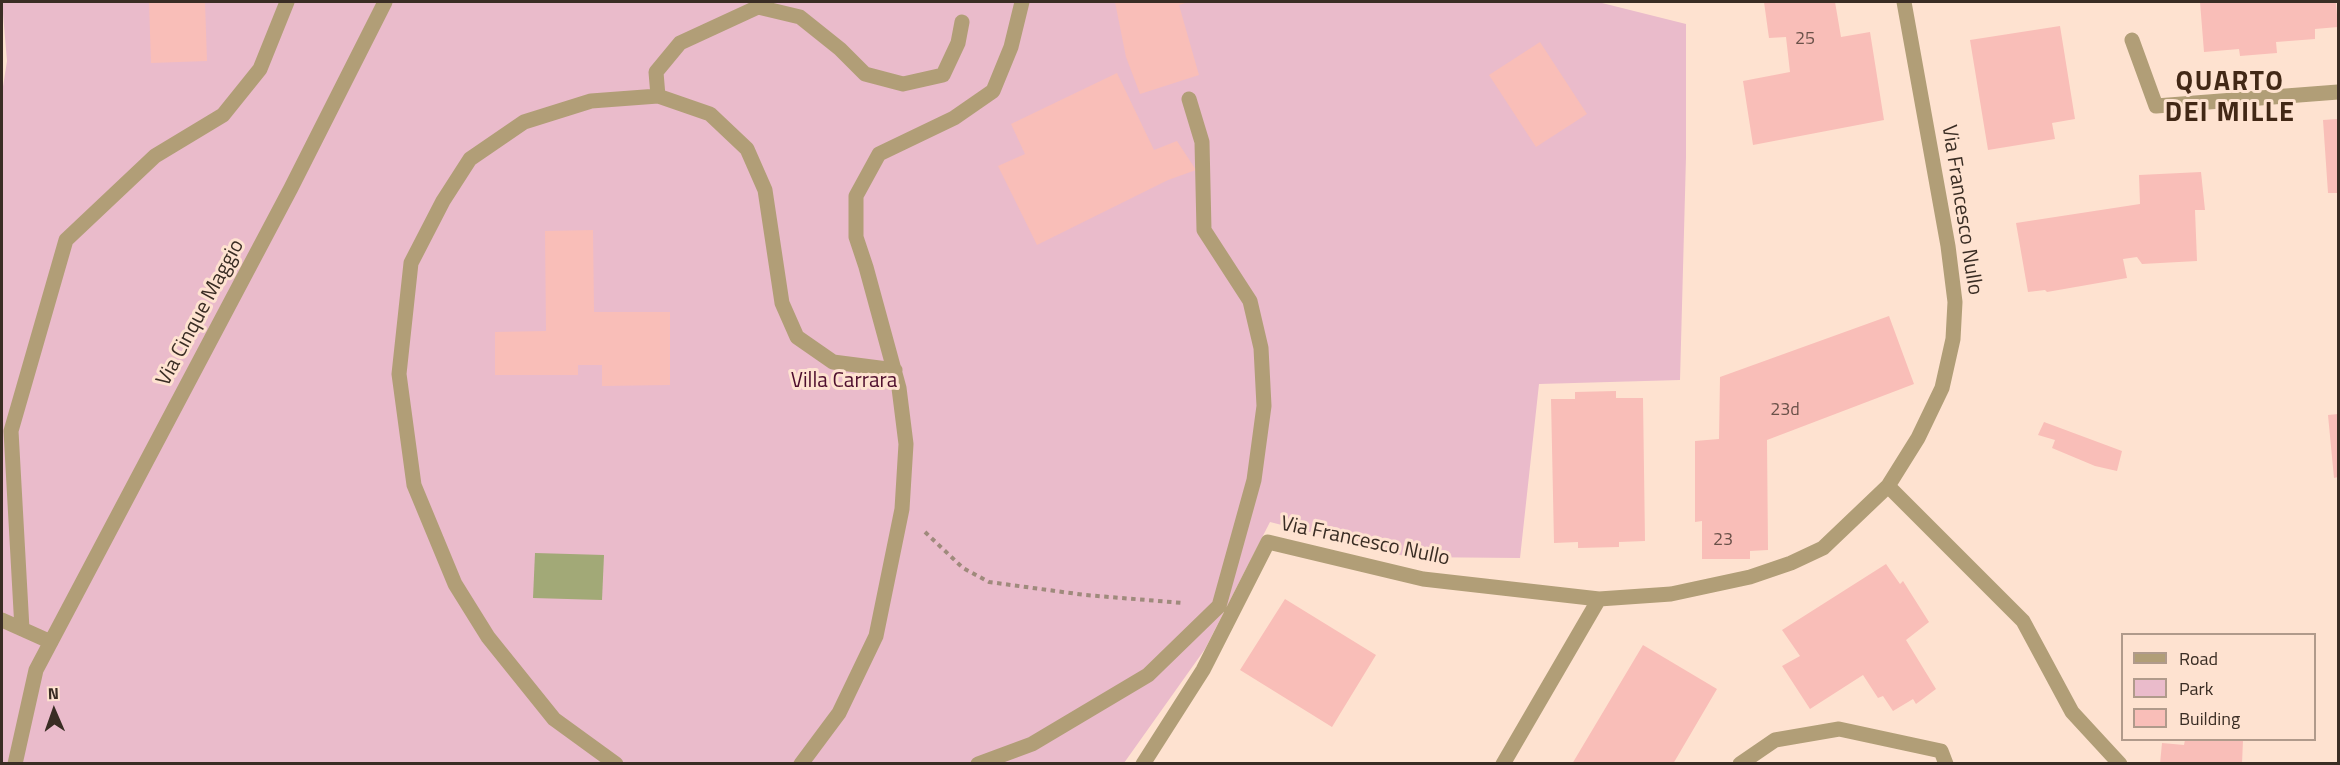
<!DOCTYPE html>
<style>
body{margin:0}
#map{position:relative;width:2340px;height:765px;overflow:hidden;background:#fee2d0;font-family:"Titillium Web",sans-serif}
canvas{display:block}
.frame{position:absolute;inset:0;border:3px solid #3a2d24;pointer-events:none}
.legend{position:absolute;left:2121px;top:633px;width:195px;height:108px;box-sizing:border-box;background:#fee2d0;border:2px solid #b09a8b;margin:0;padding:8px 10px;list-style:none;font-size:18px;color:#3a2d24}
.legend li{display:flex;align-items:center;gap:12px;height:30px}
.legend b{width:30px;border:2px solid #b09a8b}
.north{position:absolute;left:24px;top:681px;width:60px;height:60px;-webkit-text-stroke:4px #fee2d0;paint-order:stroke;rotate:358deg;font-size:16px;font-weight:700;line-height:24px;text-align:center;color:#3a2d24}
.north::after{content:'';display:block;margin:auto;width:21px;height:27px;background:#3a2d24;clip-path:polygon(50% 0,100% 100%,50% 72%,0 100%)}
</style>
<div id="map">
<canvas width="2340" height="765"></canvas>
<div class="frame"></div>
<ul class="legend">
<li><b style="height:8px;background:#b19e77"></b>Road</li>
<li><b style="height:16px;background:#eabbcb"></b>Park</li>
<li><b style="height:16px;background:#f9beb8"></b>Building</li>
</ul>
<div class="north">N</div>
</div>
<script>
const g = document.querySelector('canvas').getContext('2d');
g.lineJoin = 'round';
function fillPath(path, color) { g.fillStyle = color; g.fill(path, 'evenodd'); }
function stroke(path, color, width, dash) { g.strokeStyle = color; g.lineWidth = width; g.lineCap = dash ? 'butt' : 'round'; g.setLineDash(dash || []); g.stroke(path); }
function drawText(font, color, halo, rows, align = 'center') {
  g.font = font + ' "Titillium Web",sans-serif'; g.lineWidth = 6; g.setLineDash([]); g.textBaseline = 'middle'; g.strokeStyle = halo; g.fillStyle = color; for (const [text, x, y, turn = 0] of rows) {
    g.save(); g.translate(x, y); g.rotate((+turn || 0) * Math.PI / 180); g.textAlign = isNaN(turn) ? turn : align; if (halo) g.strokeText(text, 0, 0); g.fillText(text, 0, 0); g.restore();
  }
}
fillPath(new Path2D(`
 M2,2H1598L1686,24V157L1680,380L1539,384L1520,558L1408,557L1270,522L1205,649L1124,763L2,764V93L7,61Z`), '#eabbcb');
fillPath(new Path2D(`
 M535,553L604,555L602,600L533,598Z`), '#a2a977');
fillPath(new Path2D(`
 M149,2H205L207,61L151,63Z
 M1115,2H1189L1179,5L1199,75L1140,94L1126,57Z
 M1764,2H1835L1841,37L1870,32L1884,120L1753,145L1743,81L1790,72L1786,37L1769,38Z
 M2200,2H2336L2338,27L2315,29V39L2276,42L2277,53L2240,56L2239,49L2204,52Z
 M2060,26L2075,119L2052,123L2055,139L1988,150L1970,40Z
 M1540,42L1587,114L1536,147L1489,75Z
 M1117,73L1154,150L1177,141L1196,170L1168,180L1037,245L998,166L1025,154L1011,124Z
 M2338,119V193H2328L2323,120Z
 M2201,172L2205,210H2195L2197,261L2142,264L2137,257L2123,259L2127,278L2047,292L2045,290L2028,292L2016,223L2140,204L2139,175Z
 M593,230L594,312H670V385L602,386V365H578V375H495V332L546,331L545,231Z
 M1889,316L1914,384L1767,440L1768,550L1750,551V559H1702V521L1695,522V441L1719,439L1720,377Z
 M1616,391V398H1643L1645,541L1619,542V547L1578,548V542L1554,543L1551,399H1575V392Z
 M2338,414V477L2334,478L2328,415Z
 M2044,422L2122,451L2117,471L2095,466L2052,448L2055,440L2038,435Z
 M1886,564L1900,584L1903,581L1929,622L1906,640L1936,689L1916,704L1913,699L1893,711L1883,696L1878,698L1863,675L1810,709L1782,666L1800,656L1782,630Z
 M1285,599L1376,655L1332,727L1240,670Z
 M1643,645L1717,689L1673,764H1572Z
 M2185,740H2243L2242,764H2160L2162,743L2184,745Z`), '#f9beb8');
stroke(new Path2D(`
 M925,532L963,568L989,582L1085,595L1183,603`), '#9f8a7c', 4, [4.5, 4.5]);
stroke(new Path2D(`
 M2132,40L2156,106L2338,92
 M895,370L833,362L797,337L782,303L765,190L747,149L710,114L658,96L656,72L680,43L758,7L800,17L840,49L865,74L903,84L943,75L958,43L962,22
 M1888,486L2023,621L2072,712L2120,764
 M2,620L51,642
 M22,629L11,431L66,240L155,156L223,115L260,69L287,2
 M15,764L36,670L291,188L385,2
 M616,764L554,719L488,637L455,584L414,485L399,374L411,263L443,201L470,159L524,122L591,101L658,96
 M801,764L839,713L876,636L902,509L906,444L899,388L866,267L856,237V196L879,154L954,118L993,91L1011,47L1022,2
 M978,764L1032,744L1148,675L1219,606L1254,480L1264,406L1261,348L1250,301L1204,230L1202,142L1189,99
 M1143,764L1203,670L1268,542L1423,579L1599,599L1671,594L1750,577L1791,563L1823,548L1888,486L1918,438L1942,388L1953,339L1955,302L1948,246L1904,2
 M1503,764L1599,599
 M1740,764L1775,740L1839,729L1941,751L1946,764`), '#b19e77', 15);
drawText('18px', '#6a5149', null, [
 ["25",1805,40],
 ["23d",1785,411],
 ["23",1723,541]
]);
drawText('21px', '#3a2d24', '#fee2d0', [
 ["Via Francesco Nullo",1961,210,81],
 ["Via Cinque Maggio",201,313,-62],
 ["Via Francesco Nullo",1365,542,12]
]);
drawText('21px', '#4e0e2d', '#fee2d0', [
 ["Villa Carrara",844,382]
]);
g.letterSpacing = '1.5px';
drawText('bold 27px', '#422816', '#fee2d0', [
 ["QUARTO",2230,83],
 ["DEI MILLE",2230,114]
]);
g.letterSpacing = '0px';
</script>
